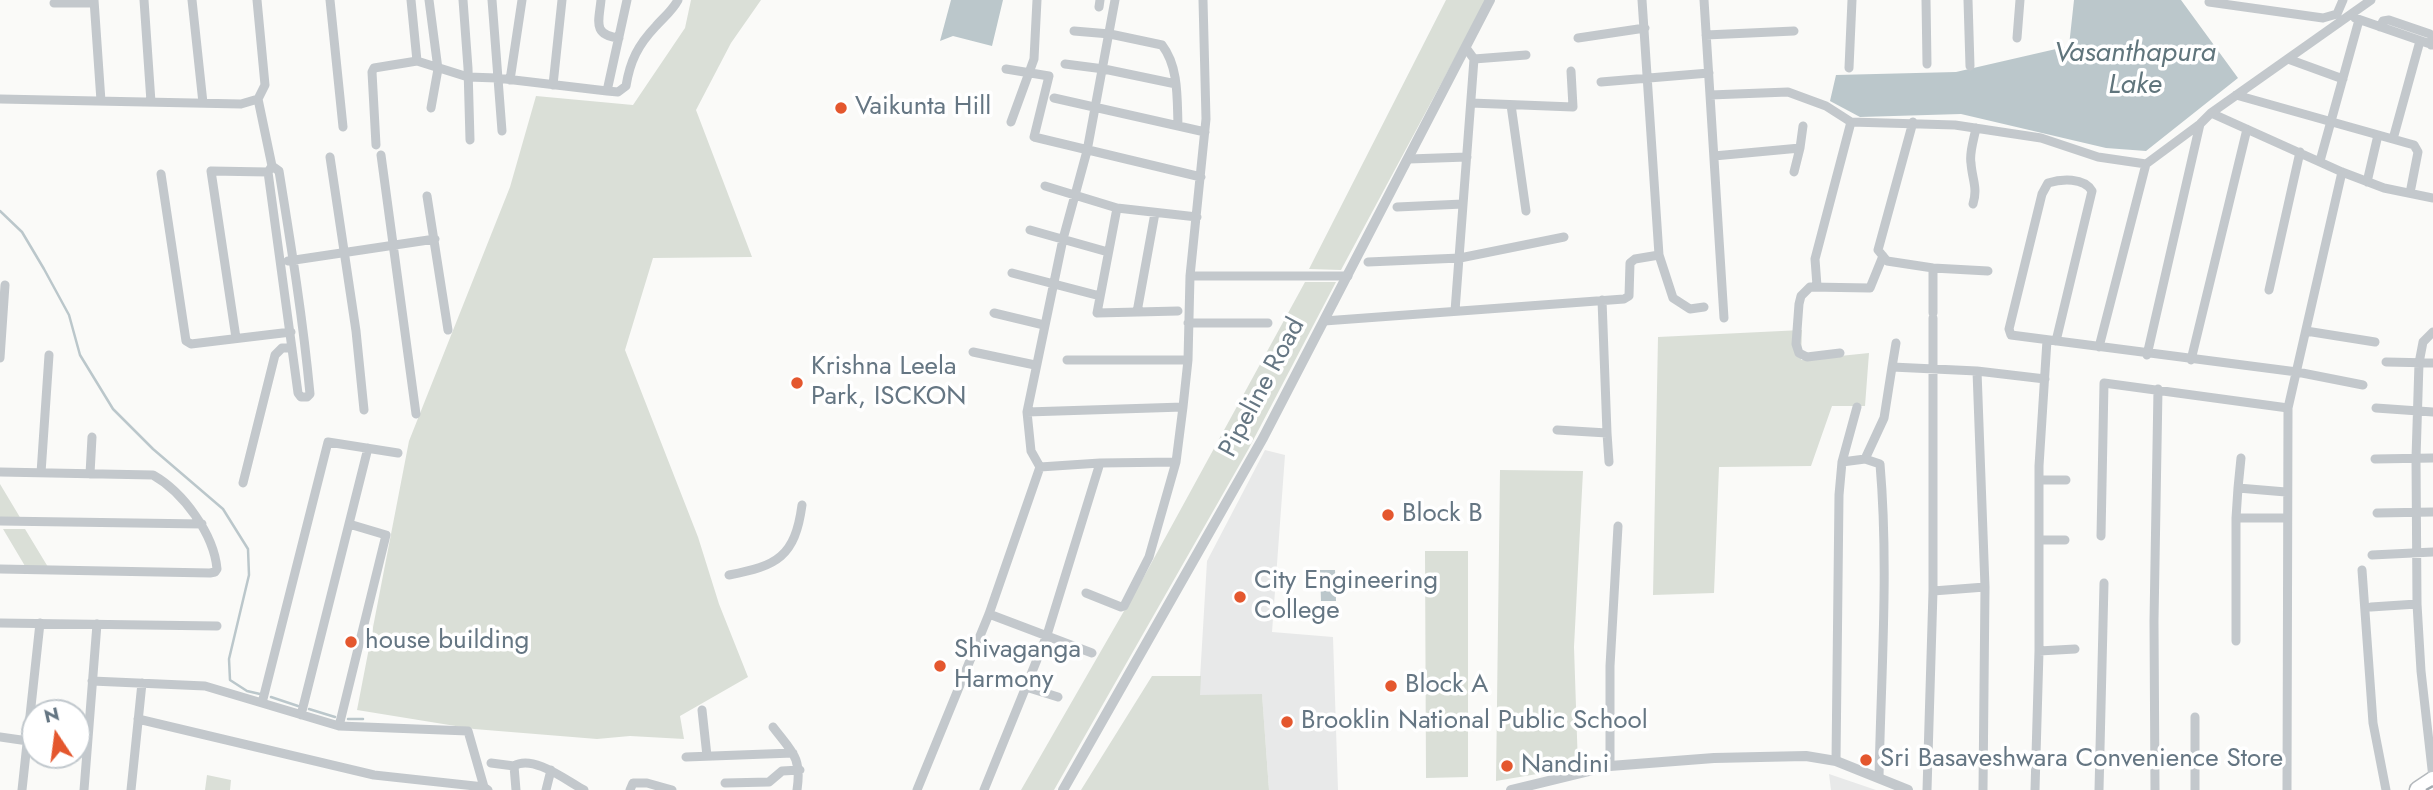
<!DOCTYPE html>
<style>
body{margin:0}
#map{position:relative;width:2433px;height:790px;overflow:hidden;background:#fafaf8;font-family:Jost,sans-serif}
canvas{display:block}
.north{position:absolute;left:21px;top:699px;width:70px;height:70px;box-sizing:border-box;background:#fff;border:2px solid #c1c8cd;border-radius:50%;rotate:347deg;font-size:19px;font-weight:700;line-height:28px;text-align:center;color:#657683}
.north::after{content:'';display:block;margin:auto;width:24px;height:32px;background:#e4572e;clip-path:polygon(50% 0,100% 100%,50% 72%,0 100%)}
</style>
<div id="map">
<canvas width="2433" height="790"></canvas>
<div class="north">N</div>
</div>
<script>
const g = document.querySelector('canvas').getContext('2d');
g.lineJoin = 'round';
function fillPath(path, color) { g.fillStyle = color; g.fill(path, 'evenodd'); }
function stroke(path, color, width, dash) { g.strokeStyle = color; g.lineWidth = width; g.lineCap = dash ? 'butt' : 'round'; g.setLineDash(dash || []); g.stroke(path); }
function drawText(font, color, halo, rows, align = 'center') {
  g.font = font + ' Jost,sans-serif'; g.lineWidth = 7; g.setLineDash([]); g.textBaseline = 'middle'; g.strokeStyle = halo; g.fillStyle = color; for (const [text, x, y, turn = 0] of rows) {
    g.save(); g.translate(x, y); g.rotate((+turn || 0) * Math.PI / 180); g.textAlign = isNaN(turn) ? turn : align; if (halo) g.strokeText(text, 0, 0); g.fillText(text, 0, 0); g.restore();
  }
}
fillPath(new Path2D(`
 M1265,450L1285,455L1272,632L1333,637L1338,790H1269L1262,695H1199L1207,561Z
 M1829,774L1876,790H1831Z`), '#e8e9e9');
fillPath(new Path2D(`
 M691,0H761L731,43L696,110L752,257L653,258L625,350L698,537L719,604L748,677L680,716L684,739L630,736L597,739L474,729L357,710L409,441L510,187L536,96L633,105L685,28Z
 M1446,0H1486L1341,270L1309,269Z
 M1305,282H1336L1248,450L1054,790H1021L1147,571Z
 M1802,330L1801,360L1869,353L1865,406H1832L1811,466L1719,467L1714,593L1653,595L1658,337Z
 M1500,470L1583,471L1574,647L1578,767L1496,781Z
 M0,484L21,519L0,520Z
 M3,529H25L48,567L25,566Z
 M1425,551H1468V777L1426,778Z
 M1152,676H1201L1200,695L1262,694L1269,790H1081Z
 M207,775L231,780L230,790H205Z`), '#dadfd7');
fillPath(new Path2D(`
 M951,0H1003L992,46L953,36L940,41Z
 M2074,0H2181L2238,78L2146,151L2106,148L1961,114L1860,117L1830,101L1836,75L1956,72L2069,46Z
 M1320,570H1335L1336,601H1321Z`), '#bbc7cb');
stroke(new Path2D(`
 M0,211L22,232L44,269L69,315L80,355L113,409L153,449L223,509L248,549L249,575L229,659L230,680L247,691L260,694
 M271,697L298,706
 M309,709L335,717
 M348,719H363`), '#bbc7cb', 2.5);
const trunk = new Path2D(`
 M2418,790L2433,780`);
stroke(trunk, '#b4b9bd', 19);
stroke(new Path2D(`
 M94,0L101,101
 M144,0L151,102
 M192,0L203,103
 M330,0L343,127
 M411,0L417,61
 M429,0L438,69L431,108
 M463,0L468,68L470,140
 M492,0L502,131
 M601,0C599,21 592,35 619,38
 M1642,0L1659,255L1673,298L1690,309L1704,307
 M1704,0L1724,318
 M1926,0L1927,64
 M1968,0L1970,66
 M2209,2L2323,18L2337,14L2343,0
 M54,3H94
 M1099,7L1100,0
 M2355,18L2433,45
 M2380,27L2383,21L2389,20L2430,34L2432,36L2431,45
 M1074,31L1110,34L1162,45C1179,67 1177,99 1178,125
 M1706,35L1794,31
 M1578,38L1645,28
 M2017,38L2020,0
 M1474,59L1526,55
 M2288,59L2343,79
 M1065,64L1104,69L1176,84
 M1849,68L1852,0
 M1006,69L1049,76L1034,137L1201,177
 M510,80L522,0
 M1601,82L1709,73
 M553,85L562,0
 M607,91L618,92L626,86C630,61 638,45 656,26C664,17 672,11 678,0
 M1710,95L1788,92L1826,106L1851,122
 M2236,95L2414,145L2418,152L2410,193
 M1054,98L1205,132
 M0,99L241,104L258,99L265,85L257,0
 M258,99L272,166L268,172L298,393L301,397H307L310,394C303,319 291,245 279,171L272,166
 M1471,103L1573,107L1571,71
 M1511,105L1526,211
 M2211,113L2342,172L2384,188L2433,198
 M1011,122L1034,59L1037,0
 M1913,122L1878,250L1887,261L1933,268L1988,271
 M2393,139L2420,41
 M376,145L372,72L374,68L417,61L468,77L497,78L607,91L627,0
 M381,155L416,414
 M1714,156L1800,148L1803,126
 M330,157L356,331L364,410
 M1409,159L1467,157
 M2320,161L2359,20
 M1794,172L1800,148
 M161,174L186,341L191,344L291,332
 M2367,182L2378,135
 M1045,186L1117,208L1197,217
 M427,196L448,330
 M1973,204C1978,188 1972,179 1971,163C1969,153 1974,139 1976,128
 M1397,207L1463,204
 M1117,208L1097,313L1178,311
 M1030,230L1108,252
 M288,261L435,239
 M1368,262L1460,258L1564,237
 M1012,273L1100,296
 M1190,276H1348
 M1817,286L1815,259L1851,122L1955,125L2041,138L2098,157L2146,164
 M2269,290L2300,152
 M1602,300L1607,433
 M1455,311L1474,59L1466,48
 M1137,312L1155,213
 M994,313L1044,325
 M1933,313V268
 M1324,321L1624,299L1629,296L1630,263L1635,259L1659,255
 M1188,323H1268
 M2306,331L2375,342
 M2433,332L2423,342L2419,363L2416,458L2417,604L2421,671L2433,778
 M236,338L211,171L268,172
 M2056,341L2092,191C2084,177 2061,179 2048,183L2042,194L2009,329L2011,335L2297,372L2363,385
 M1896,343L1892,367L1977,371L2045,379
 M2099,347L2146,164L2200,124L2211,113L2371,0
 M973,352L1035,365
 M1840,353L1807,357L1799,353L1796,344L1799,304L1801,296L1810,287L1870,288L1883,256
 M2147,355L2200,124
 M0,358L5,285
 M1067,360H1188
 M2191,360L2247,129
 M2386,362L2433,363
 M2376,408L2433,412
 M1027,412L1183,407
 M1557,430L1607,433L1609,462
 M2241,458L2238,488L2286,492
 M1865,459L1884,418L1892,367
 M2375,459L2433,458
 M1842,462L1857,407
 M1040,467L1100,463L1176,462
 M0,472L153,475C183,492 214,534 217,569L215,572L210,573L0,569
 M41,473L49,355
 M90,474L92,437
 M2039,480H2066
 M243,483L275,355L282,348H292
 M2377,513L2433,512
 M2236,518H2287
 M0,521L202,524
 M2101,536L2104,383L2288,408
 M2039,540H2065
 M2372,555L2433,552
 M2362,570L2373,723L2386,790
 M729,575C777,566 795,557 802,505
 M1933,591L1985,587L1977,371
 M1086,593L1121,607L1124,606L1149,557L1176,462L1183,407L1188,360L1190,276L1206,119L1203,0
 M2371,607L2417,604
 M989,614L1092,653
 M0,623L217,626
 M2236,641V518L2238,488
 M2039,651L2075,649
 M92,681L205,686L339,726L468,731L484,787
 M1026,687L1058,697
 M262,703L328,442L398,453
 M702,710L707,756
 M301,715L368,448
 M2195,717V790
 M138,719L374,775L484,787L488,790
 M339,726L386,535L349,524
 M773,727C792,752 802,757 797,790
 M0,737L28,741
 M686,757L793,753
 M1836,761L1839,495L1842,462L1865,459L1880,464C1889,568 1881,674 1879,778
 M491,763L514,766
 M1610,766V666L1618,526
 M725,783L769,782L782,771L800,770
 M22,790L40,623
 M84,790L97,624
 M131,790L142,683
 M516,790L514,766C533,754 567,781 584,790
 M546,790L551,770
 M630,790L633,783H647L672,790
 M917,790L989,614L1040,467L1031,451L1027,412L1063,239L1087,151L1115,0
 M984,790L1047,635L1100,463
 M1927,790L1933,591V318
 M1983,790L1985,587
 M2035,790L2039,651V466L2047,340
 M2099,790L2104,583
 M2155,790L2154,621L2158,389
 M2287,790L2288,408L2342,172`), '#c3c8cc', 9);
stroke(new Path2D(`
 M1063,790L1263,438L1490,0
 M1511,790L1610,766L1714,758L1806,756L1836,761L1908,790`), '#c3c8cc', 10);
stroke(trunk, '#fff', 16);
stroke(new Path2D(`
 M2426,790L2433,786`), '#a2aab0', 2.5, [10, 5]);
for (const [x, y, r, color] of [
 [841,108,7,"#e4572e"],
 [797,383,7,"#e4572e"],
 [1388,515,7,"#e4572e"],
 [1240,597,7,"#e4572e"],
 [351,642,7,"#e4572e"],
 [940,666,7,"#e4572e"],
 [1391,686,7,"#e4572e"],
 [1287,722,7,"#e4572e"],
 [1866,760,7,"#e4572e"],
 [1507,766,7,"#e4572e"]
]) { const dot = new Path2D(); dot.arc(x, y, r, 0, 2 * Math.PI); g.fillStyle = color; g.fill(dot); stroke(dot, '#fff', 2.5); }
drawText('26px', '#657683', '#fff', [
 ["Vaikunta Hill",855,108],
 ["Krishna Leela",811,368],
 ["Park, ISCKON",811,398],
 ["Block B",1402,515],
 ["City Engineering",1254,582],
 ["College",1254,612],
 ["house building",365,642],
 ["Shivaganga",954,651],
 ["Harmony",954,681],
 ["Block A",1405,686],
 ["Brooklin National Public School",1301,722],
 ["Sri Basaveshwara Convenience Store",1880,760],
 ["Nandini",1521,766]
], 'left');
drawText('26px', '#657683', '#fff', [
 ["Pipeline Road",1263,388,-62]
]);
drawText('italic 28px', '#60757c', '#fff', [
 ["Vasanthapura",2135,54],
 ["Lake",2135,86]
]);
</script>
